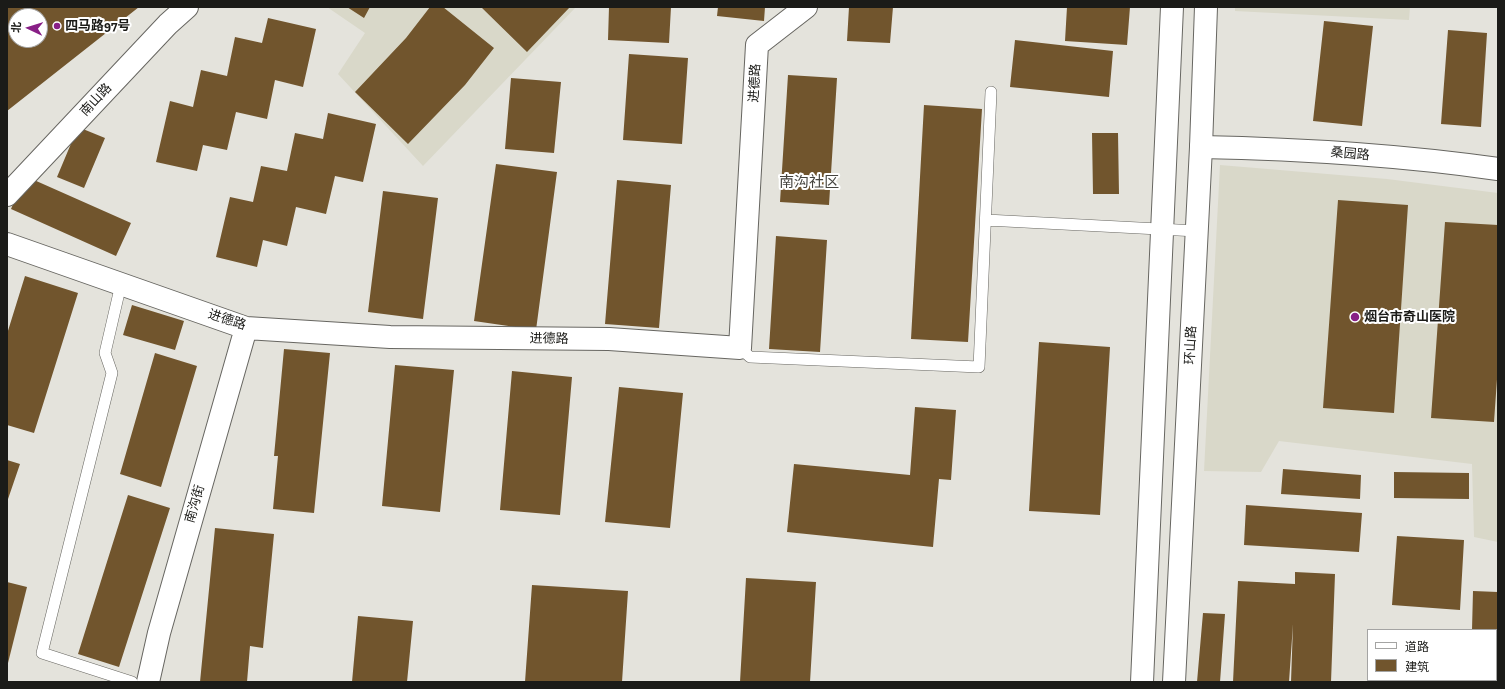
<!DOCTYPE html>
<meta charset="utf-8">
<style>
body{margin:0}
#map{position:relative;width:1505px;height:689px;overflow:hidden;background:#e4e3dc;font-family:"Zilla Slab","Noto Sans SC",serif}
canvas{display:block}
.frame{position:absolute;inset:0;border:8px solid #1b1b18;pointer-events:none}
.legend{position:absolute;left:1367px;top:629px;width:130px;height:52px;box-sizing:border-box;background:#fff;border:1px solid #a4a4a3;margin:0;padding:5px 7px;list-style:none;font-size:12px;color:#1b1b18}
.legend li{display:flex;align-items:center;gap:8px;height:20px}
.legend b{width:20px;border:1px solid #a4a4a3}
.north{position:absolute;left:8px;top:8px;width:40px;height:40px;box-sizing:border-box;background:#fff;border:1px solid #a4a4a3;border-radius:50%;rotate:274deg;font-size:11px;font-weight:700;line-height:16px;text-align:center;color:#1b1b18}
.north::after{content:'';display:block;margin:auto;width:14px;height:18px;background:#881f86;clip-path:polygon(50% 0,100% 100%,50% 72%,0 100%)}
</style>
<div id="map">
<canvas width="1505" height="689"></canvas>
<div class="frame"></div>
<ul class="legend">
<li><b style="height:5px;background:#fff"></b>道路</li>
<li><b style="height:11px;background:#71552d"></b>建筑</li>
</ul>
<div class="north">北</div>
</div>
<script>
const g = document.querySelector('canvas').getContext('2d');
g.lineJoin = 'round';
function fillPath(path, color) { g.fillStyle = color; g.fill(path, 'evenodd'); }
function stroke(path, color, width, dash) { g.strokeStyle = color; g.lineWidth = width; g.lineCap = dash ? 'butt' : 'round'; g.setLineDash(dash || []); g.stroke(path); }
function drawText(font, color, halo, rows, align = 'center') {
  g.font = font + ' "Zilla Slab","Noto Sans SC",serif'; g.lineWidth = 4; g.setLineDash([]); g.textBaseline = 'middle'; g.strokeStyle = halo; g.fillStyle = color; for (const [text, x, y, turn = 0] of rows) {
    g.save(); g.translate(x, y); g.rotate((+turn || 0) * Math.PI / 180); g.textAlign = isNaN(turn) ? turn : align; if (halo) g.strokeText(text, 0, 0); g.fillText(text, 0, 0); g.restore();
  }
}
fillPath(new Path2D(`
 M327,7H576L423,166L338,74L365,33Z
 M1235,7H1410L1409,20L1235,11Z
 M1220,165L1387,179L1498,193V542L1474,537L1472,464L1279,441L1261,472L1204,471Z`), '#d9d8c9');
fillPath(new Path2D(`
 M7,7H139L7,111ZM16,16H40V40H16Z
 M347,7H370L364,18Z
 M430,7H443L494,48L465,85L408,144L355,92L406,38Z
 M481,7H570L527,52Z
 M609,7H671L669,43L608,40Z
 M718,7H765L764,21L717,16Z
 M849,7H893L890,43L847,41Z
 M1067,7H1130L1127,45L1065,41Z
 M268,18L316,29L303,87L275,80L267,119L236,112L227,150L203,145L197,171L156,162L170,101L193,107L201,70L227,76L235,37L262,43Z
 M1324,21L1373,26L1362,126L1313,121Z
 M1448,30L1487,33L1481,127L1441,124Z
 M1015,40L1113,51L1109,97L1010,87Z
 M629,54L688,58L682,144L623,140Z
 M788,75L837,78L829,205L780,202Z
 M511,78L561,82L554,153L505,149Z
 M924,105L982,109L968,342L911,339Z
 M328,113L376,124L363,182L335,176L326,214L296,207L287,246L263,240L257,267L216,257L230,197L253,202L261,166L287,171L295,133L323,139Z
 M78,127L105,138L84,188L57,177Z
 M1092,133H1118L1119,194H1093Z
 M496,164L557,172L536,330L474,321Z
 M25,176L131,223L116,256L11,209Z
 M617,180L671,185L659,328L605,324Z
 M383,191L438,198L423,319L368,312Z
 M1338,200L1408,205L1394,413L1323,408Z
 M1445,222L1498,225V365L1494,422L1431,418Z
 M776,236L827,240L820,352L769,349Z
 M25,276L78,293L34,433L7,425V334Z
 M132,305L184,321L175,350L123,335Z
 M1039,342L1110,347L1100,515L1029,511Z
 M284,349L330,353L314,513L273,509L278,456H274Z
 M155,353L197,366L161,487L120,474Z
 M395,365L454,370L440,512L382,506Z
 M512,371L572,377L560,515L500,510Z
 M619,387L683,393L670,528L605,522Z
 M915,407L956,410L951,480L939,479L933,547L787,532L794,464L910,475Z
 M7,460L20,464L7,502Z
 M1283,469L1361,475L1360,499L1281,494Z
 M1394,472L1469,473V499L1394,498Z
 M128,495L170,508L119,667L78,654Z
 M1246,505L1362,513L1359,552L1244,545Z
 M215,528L274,534L263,648L250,646L247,682H200Z
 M1397,536L1464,540L1460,610L1392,605Z
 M1295,572L1335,574L1331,682H1291L1293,624L1289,682H1233L1238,581L1295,584Z
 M746,578L816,582L810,682H740Z
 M7,582L27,587L8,663L7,662Z
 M532,585L628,591L622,682H525Z
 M1473,591L1498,592V648H1496V630H1472Z
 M1203,613L1225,614L1220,682H1197Z
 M358,616L413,621L407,682H352Z
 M1387,680H1436V682H1387Z`), '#71552d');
const service = new Path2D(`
 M986,220L1197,231
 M121,284L105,353L112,373L42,653L132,682
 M740,348L750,357L979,367L991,92`);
const minor = new Path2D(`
 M1201,147C1301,149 1400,155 1498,169
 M7,195L168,24L187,7
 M7,244L246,328L390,337L609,339L740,348L757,45L806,7
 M148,682L159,633L246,328`);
const secondary = new Path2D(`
 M1142,682L1172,7
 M1174,682L1201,147L1206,7`);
stroke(service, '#676661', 12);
stroke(minor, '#676661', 24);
stroke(secondary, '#676661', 24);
stroke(service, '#fff', 11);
stroke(minor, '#fff', 22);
stroke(secondary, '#fff', 22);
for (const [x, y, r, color] of [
 [57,26,4,"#881f86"],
 [1355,317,5,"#881f86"]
]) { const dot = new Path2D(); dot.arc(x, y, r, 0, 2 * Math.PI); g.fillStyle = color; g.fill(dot); stroke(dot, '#fff', 1.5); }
drawText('bold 13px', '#1b1b18', '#fff', [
 ["四马路97号",65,26],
 ["烟台市奇山医院",1364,317]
], 'left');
drawText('13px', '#1b1b18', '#fff', [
 ["进德路",755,83,-87],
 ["南山路",96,100,-47],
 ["桑园路",1350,154,5],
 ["进德路",227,320,18],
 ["进德路",549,339,1],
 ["环山路",1191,345,-87],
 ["南沟街",195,504,-74]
]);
drawText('15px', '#45443f', '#fff', [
 ["南沟社区",809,183]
]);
</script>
